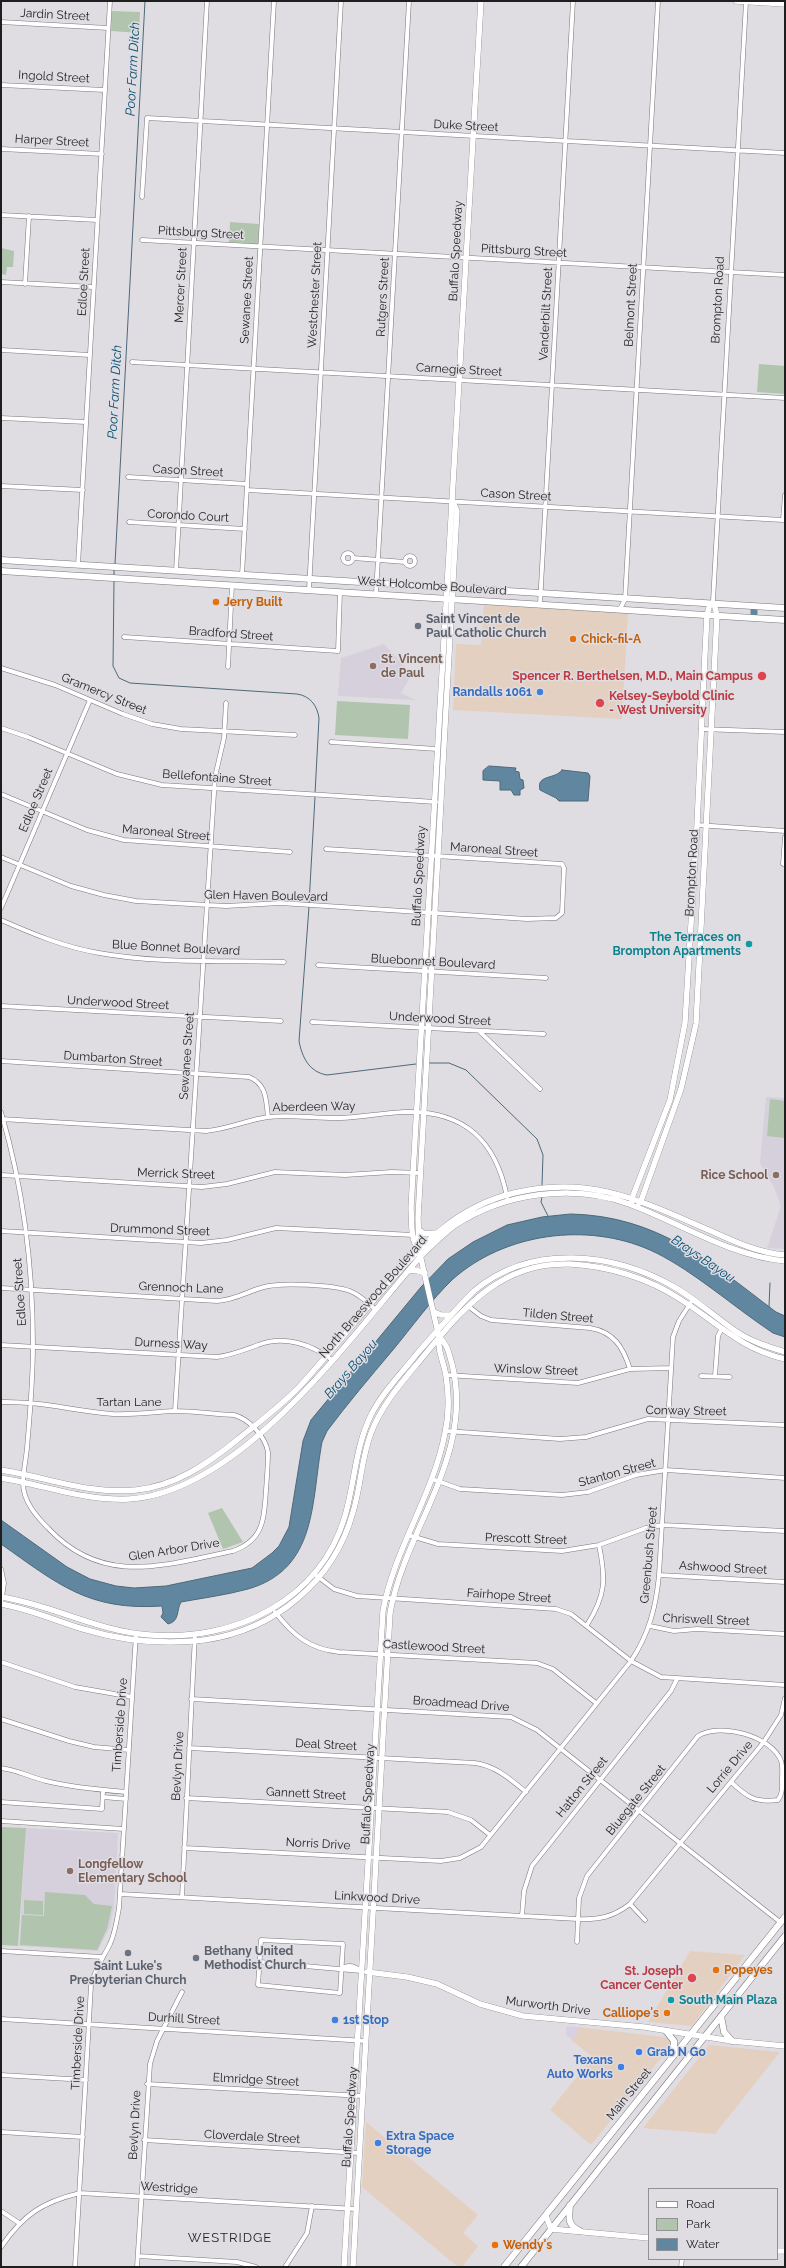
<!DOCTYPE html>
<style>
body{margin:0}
#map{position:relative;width:786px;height:2268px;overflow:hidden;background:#dfdde2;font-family:Raleway,sans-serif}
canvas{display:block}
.frame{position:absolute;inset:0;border:2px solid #1f1e1f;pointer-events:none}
.legend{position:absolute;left:648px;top:2188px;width:130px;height:72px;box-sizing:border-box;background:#dfdde2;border:1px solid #929194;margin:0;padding:5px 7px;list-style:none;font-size:12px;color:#1f1e1f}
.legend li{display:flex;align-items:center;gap:8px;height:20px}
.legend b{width:20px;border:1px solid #929194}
</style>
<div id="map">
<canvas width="786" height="2268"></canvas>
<div class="frame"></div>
<ul class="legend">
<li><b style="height:5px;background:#fff"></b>Road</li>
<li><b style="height:11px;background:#b1c4ad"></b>Park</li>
<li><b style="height:11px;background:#6187a0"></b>Water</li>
</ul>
</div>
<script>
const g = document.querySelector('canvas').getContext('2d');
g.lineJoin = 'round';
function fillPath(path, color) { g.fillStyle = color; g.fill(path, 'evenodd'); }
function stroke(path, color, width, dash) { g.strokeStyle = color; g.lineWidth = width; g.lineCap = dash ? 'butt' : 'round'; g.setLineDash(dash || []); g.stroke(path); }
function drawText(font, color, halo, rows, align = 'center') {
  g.font = font + ' Raleway,sans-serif'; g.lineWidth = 3; g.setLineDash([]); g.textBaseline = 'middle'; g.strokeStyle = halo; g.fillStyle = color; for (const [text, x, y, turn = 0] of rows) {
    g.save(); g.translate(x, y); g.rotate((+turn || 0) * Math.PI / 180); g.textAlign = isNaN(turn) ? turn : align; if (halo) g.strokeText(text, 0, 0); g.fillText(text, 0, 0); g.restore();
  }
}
fillPath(new Path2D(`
 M484,602L628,613L622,719L453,710L456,644L481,645Z
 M690,1951L745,1955L692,2026L648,2022Z
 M577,2027L664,2037L670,2039L672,2044L591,2145L550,2110L593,2057L571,2040L577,2033Z
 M709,2045L780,2052L715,2134L643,2128Z
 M366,2122L478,2215L463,2233L478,2246L462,2267H458L362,2187Z`), '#e4d0c1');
fillPath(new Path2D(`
 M566,2026L577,2027V2033L572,2039L566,2035Z`), '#d9d0e4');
fillPath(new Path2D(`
 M384,644L412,674L401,693L416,700L338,696L341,658Z
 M766,1097L785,1098V1249L767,1248L781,1206L774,1187L760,1163Z
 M26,1828L118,1833L114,1908L110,1927L98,1951L19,1946Z`), '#d6d0dc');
fillPath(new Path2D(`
 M112,11L140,12L139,33L111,31Z
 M230,222L259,224L258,244L229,242Z
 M1,248L14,251L13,267H7L6,275L1,274Z
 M759,364L785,366V394L757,392Z
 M337,701L410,705L408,739L335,735Z
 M770,1099L785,1101V1138L767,1136Z
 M222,1508L243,1542L223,1549L208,1513Z
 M1,1827L26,1828L18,1946L1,1945Z
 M45,1892L85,1895L94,1904L112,1906L107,1929L97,1950L20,1945L22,1915L44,1916Z
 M24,1900L43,1901V1915L24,1914Z`), '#b1c4ad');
const water = new Path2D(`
 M489,766L516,768L515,771L519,772L520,779L523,780L524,788L520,790V795H514L511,790H500V781L483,780V771Z
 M562,770L588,773L590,776L588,801H559L556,798L540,790C536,774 555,780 562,770Z
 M571,1214C658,1216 710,1262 776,1312L785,1316V1337L773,1333L760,1324C727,1301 686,1266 650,1250C587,1222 505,1233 453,1279C431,1300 412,1327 392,1351C370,1377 348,1403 327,1431L322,1442C311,1501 318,1569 248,1589C226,1595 203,1598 181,1602C176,1611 180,1621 168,1624L161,1617L163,1613L162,1606C88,1611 58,1584 1,1544V1520L67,1567L90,1579L116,1586L134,1588L166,1586L252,1568L272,1553L279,1546L289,1527L303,1441L311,1420L421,1287L448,1259L473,1242L507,1225L542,1217Z`);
fillPath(water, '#6187a0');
stroke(water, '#4d6879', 1);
stroke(new Path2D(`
 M115,564L145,1
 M114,576V569
 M114,581L113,666L119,678L130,683L297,694C310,696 317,705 319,718L315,794
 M309,904L315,797
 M309,907L299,1041C302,1057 309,1072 327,1075L416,1064
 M429,1063H449L466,1070L537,1139L543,1155L542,1185
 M542,1197L541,1202L548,1216
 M769,1307L770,1283`), '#4d6879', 1);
stroke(new Path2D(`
 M754,613V611`), '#6187a0', 7);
const street = new Path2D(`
 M1,22L108,28
 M1,85L105,90
 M1,149L102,154
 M142,197L147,118L785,153
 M1,215L97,220
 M142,240L785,275
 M1,282L93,287
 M25,284L29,216
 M1,350L90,355
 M132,362L785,398
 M1,418L86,422
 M128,477L247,484
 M1,486L83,490
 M247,490L783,520L785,495
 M129,522L245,529
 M343 558a5 5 0 1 1 10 0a5 5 0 1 1-10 0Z
 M405 561a5 5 0 1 1 10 0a5 5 0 1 1-10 0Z
 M353,558L405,562
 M78,565L110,1
 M176,571L207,1
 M242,575L274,1
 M309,590L341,1
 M376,594L409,1
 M540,604L573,1
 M714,604L713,601L746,2
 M620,609L625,599L658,1
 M124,637L338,651L340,592
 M228,667L232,585
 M1,668L55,685L123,714L152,724L181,729L295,735
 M1,728L28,737L117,774L162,785L436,802
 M701,729L785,732
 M331,742L437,749
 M1,794L87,830L124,840L290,852
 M697,825L785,831
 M1,857L71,886L104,895L136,901L226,906L280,903L527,919L556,918L562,913L564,868L562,864L326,849
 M783,864L785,837
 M1,908L90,700
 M1,920C33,934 64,947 99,953C160,964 222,960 284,962
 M318,965L546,978
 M1,1006L281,1021
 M312,1022L544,1034
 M480,1032L540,1089
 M1,1061L249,1077C267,1084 266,1101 268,1117
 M1,1112C23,1187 33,1267 33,1345C33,1379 30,1414 27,1448C26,1459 23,1472 23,1483C23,1501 36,1516 48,1528C103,1587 164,1565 233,1551C264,1540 264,1519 266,1490C267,1477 268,1465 268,1452C265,1436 249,1419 234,1415C214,1414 194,1411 173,1411C153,1412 133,1415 113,1414C74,1411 40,1401 1,1402
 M1,1119L206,1131C228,1129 247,1120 268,1117C292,1114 316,1119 341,1118C362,1117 383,1113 404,1112C464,1110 496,1140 507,1197
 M1,1175L202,1187L227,1184L275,1172L345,1175L392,1172L420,1173
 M1,1231L201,1243L227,1240L276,1228L413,1235
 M1,1288L217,1301C235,1300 248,1291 264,1287C281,1282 334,1285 350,1291C360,1295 367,1302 375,1309
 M468,1306L481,1316L491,1320L590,1328C614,1332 623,1347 630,1369
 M1,1345L217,1357C232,1355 244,1350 258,1345C284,1335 311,1344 332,1360
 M446,1375L578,1383L630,1369L671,1368
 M701,1376L730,1377
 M715,1376L718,1336L721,1330
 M175,1411L215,777L224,738L226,703
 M446,1431L560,1439L586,1437L648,1419L785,1425
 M432,1479L460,1489L562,1495L588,1492L636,1475L666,1470L785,1478
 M408,1535L438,1544L562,1551L599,1545L646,1528L663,1525L785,1531
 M1,1569L4,1583L1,1604
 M659,1575L785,1582
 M317,1576L334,1589L357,1596L556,1609L571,1614L631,1661L661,1677L785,1685
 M275,1612C293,1635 309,1649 339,1652L537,1663L553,1669L596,1703
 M587,1625C606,1595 606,1579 599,1545
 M650,1626L674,1631L697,1629L785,1634
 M1,1662L75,1687L132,1697
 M191,1699L511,1717L537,1730L780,1922
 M1,1719L69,1741L94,1747L129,1750
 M189,1748L475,1763C496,1766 510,1779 526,1792
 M1,1768C17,1770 30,1777 46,1781C69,1787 102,1790 126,1792
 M103,1797L126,1799
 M186,1798L448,1812L471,1820L490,1835
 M1,1802L102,1809L103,1791
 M1,1821L124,1829
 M184,1848L441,1861L460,1858L481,1847L631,1661C649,1634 656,1607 659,1575L673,1337L679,1321L693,1299
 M120,1894L578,1919C599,1920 613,1917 630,1904L763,1743L781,1715L785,1698
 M182,1897L195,1635
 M630,1904L645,1920
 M522,1916L524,1891L532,1866L671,1691L677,1679
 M261,1940L343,1944L340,1993L258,1985Z
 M577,1942L579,1898L587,1876L698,1736C720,1722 772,1736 781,1761C783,1766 782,1774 782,1779C782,1787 783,1793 778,1800C755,1803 747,1797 731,1782
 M1,1951L102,1957
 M260,1962L361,1971
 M342,1968C349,1964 355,1966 361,1971
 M1,2019L366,2041
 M1,2075L86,2080
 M147,2084L363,2096
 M1,2132L83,2137
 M144,2140L359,2153
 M1,2211L19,2223
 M1,2247C23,2215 42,2202 80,2193L356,2209
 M138,2256L237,2262L256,2267
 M75,2267L91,1985C95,1969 103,1958 110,1944C115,1933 117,1920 119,1908L136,1634
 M137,2267L150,2064L157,2041L182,1992
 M285,2267L307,2233L312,2206
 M681,2267L682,2259`);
const secondary = new Path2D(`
 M736,1L785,4
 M632,1201V1198L670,1100L685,1023L697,825L705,653L707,615L710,604
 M639,1203L641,1201L681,1089L696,1024L717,615L714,604
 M419,1230L425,1234L435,1233
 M419,1250C410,1240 412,1221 411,1208L481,1
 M408,1271L415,1270L425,1273
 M434,1312L441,1315H451
 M1,1470C46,1477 90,1495 136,1490C176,1486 207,1464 237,1440C259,1422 281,1406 300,1386C330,1353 357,1319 387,1285C424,1243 456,1207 514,1193C591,1174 643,1202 711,1231C735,1242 759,1253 785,1255
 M1,1478C43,1485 86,1501 129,1499C242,1492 351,1336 420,1257C431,1246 442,1235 454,1226C503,1193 573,1183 629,1204C680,1223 730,1256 785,1261
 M1,1597C53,1605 96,1631 150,1635C234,1642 320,1601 345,1516C355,1482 355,1448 371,1415C382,1393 400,1375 415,1356C434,1334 453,1312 474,1291C531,1243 614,1252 676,1288C698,1301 716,1318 737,1332C752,1342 769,1347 785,1352
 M1,1604C30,1609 56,1621 83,1629C123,1641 163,1645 204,1640C275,1630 334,1581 353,1512C361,1486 361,1459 371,1433C382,1404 403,1381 422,1358C462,1310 500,1261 570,1264C608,1266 648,1278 680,1299C718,1323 739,1348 785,1359
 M367,1972L407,1977L437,1984L480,2004L523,2016L644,2027L732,2041L785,2046
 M546,2216L551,2229L649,2238
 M777,2251H785
 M344,2267L383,1611C394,1549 433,1496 445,1433C449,1415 449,1394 446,1376C444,1362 437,1351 439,1337L419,1250L418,1218L454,563L457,511L453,502
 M353,2267L390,1613C405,1528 475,1455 452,1364C449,1355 448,1344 439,1337`);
const primary = new Path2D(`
 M1,560L785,608
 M1,571L785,620
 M721,2016L724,2032L732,2041
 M666,2031L674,2041V2055
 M570,2205C569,2218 567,2225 580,2231
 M504,2267L785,1917
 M521,2267L785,1936`);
stroke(street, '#78767a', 5);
stroke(secondary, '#78767a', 6);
stroke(primary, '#78767a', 7);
stroke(street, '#fff', 4);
stroke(secondary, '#fff', 5.5);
stroke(primary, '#fff', 6);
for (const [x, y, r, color] of [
 [216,602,4,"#e8710a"],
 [418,626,4,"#6b7280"],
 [573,639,4,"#e8710a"],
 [373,666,4,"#8d6e63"],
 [762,676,5,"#e0444e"],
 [540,692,4,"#3f7fe0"],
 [600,703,5,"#e0444e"],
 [749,944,4,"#0f9aa8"],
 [776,1175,4,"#8d6e63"],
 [70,1871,4,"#8d6e63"],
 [128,1953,4,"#6b7280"],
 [196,1958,4,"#6b7280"],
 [716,1970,4,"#e8710a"],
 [692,1978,5,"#e0444e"],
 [671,2000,4,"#0f9aa8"],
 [667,2013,4,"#e8710a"],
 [335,2020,4,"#3f7fe0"],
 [639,2052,4,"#3f7fe0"],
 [621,2067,4,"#3f7fe0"],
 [378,2143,4,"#3f7fe0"],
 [495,2245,4,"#e8710a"]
]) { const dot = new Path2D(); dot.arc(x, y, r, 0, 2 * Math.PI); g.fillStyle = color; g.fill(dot); stroke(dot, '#dfdde2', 1.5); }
drawText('12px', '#1f1e1f', '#dfdde2', [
 ["Jardin Street",55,15,3],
 ["Ingold Street",54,77,3],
 ["Duke Street",466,126,3],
 ["Harper Street",52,141,3],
 ["Pittsburg Street",201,233,3],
 ["Buffalo Speedway",456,251,-87],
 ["Pittsburg Street",524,251,3],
 ["Edloe Street",84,282,-87],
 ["Mercer Street",181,285,-87],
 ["Westchester Street",315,295,-87],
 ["Rutgers Street",383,297,-87],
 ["Sewanee Street",247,300,-87],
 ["Brompton Road",718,300,-87],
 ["Belmont Street",631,305,-87],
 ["Vanderbilt Street",546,314,-87],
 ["Carnegie Street",459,370,3],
 ["Cason Street",188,471,3],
 ["Cason Street",516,495,3],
 ["Corondo Court",188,516,3],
 ["West Holcombe Boulevard",432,586,4],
 ["Bradford Street",231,634,4],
 ["Gramercy Street",104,694,22],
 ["Bellefontaine Street",217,778,4],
 ["Edloe Street",36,800,-67],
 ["Maroneal Street",166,833,5],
 ["Maroneal Street",494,850,4],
 ["Brompton Road",692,873,-87],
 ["Buffalo Speedway",419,876,-87],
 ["Glen Haven Boulevard",266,896,1],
 ["Blue Bonnet Boulevard",176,948,3],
 ["Bluebonnet Boulevard",433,962,3],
 ["Underwood Street",118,1003,3],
 ["Underwood Street",440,1019,3],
 ["Sewanee Street",187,1056,-86],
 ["Dumbarton Street",113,1059,4],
 ["Aberdeen Way",314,1107,-1],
 ["Merrick Street",176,1174,2],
 ["Drummond Street",160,1230,2],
 ["Grennoch Lane",181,1288,2],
 ["Edloe Street",20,1292,-94],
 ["North Braeswood Boulevard",373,1297,-49],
 ["Tilden Street",558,1316,5],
 ["Durness Way",171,1344,3],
 ["Winslow Street",536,1370,2],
 ["Tartan Lane",129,1402],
 ["Conway Street",686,1411,1],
 ["Stanton Street",617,1473,-15],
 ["Prescott Street",526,1539,2],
 ["Glen Arbor Drive",174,1550,-9],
 ["Greenbush Street",649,1555,-85],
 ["Ashwood Street",723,1568,3],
 ["Fairhope Street",509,1596,4],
 ["Chriswell Street",706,1620,2],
 ["Castlewood Street",434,1647,3],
 ["Broadmead Drive",461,1704,4],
 ["Timberside Drive",120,1725,-86],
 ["Deal Street",326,1745,3],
 ["Bevlyn Drive",178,1766,-87],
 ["Lorrie Drive",730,1767,-50],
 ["Hatton Street",582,1787,-51],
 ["Gannett Street",306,1794,3],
 ["Buffalo Speedway",368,1794,-87],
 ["Bluegate Street",636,1800,-51],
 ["Norris Drive",318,1844,3],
 ["Linkwood Drive",377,1898,3],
 ["Murworth Drive",548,2006,7],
 ["Durhill Street",184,2019,3],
 ["Timberside Drive",78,2043,-87],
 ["Elmridge Street",256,2080,3],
 ["Main Street",629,2094,-51],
 ["Buffalo Speedway",350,2117,-86],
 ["Bevlyn Drive",135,2125,-87],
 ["Cloverdale Street",252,2137,3],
 ["Westridge",169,2188,3]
]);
drawText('bold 12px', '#c56008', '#dfdde2', [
 ["Jerry Built",224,602],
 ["Chick-fil-A",581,639],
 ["Popeyes",724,1970],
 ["Calliope's",659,2013,"right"],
 ["Wendy's",503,2245]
], 'left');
drawText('bold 12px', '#5b616d', '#dfdde2', [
 ["Saint Vincent de",426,619],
 ["Paul Catholic Church",426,633],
 ["Bethany United",204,1951],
 ["Methodist Church",204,1965],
 ["Saint Luke's",128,1966,"center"],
 ["Presbyterian Church",128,1980,"center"]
], 'left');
drawText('bold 12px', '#785e54', '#dfdde2', [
 ["St. Vincent",381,659],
 ["de Paul",381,673],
 ["Rice School",768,1175,"right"],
 ["Longfellow",78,1864],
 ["Elementary School",78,1878]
], 'left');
drawText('bold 12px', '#be3a42', '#dfdde2', [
 ["Spencer R. Berthelsen, M.D., Main Campus",753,676],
 ["Kelsey-Seybold Clinic",609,696,"left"],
 ["- West University",609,710,"left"],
 ["St. Joseph",683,1971],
 ["Cancer Center",683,1985]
], 'right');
drawText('bold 12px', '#366cbe', '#dfdde2', [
 ["Randalls 1061",532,692,"right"],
 ["1st Stop",343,2020],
 ["Grab N Go",647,2052],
 ["Texans",613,2060,"right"],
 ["Auto Works",613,2074,"right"],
 ["Extra Space",386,2136],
 ["Storage",386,2150]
], 'left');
drawText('bold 12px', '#0d838f', '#dfdde2', [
 ["The Terraces on",741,937],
 ["Brompton Apartments",741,951],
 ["South Main Plaza",679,2000,"left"]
], 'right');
drawText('italic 13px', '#064e72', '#dfdde2', [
 ["Poor Farm Ditch",133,69,-87],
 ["Poor Farm Ditch",115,392,-87],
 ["Brays Bayou",703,1259,34],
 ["Brays Bayou",351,1369,-49]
]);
g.letterSpacing = '1px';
drawText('13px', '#1f1e1f', '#dfdde2', [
 ["WESTRIDGE",230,2238]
]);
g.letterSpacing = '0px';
</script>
